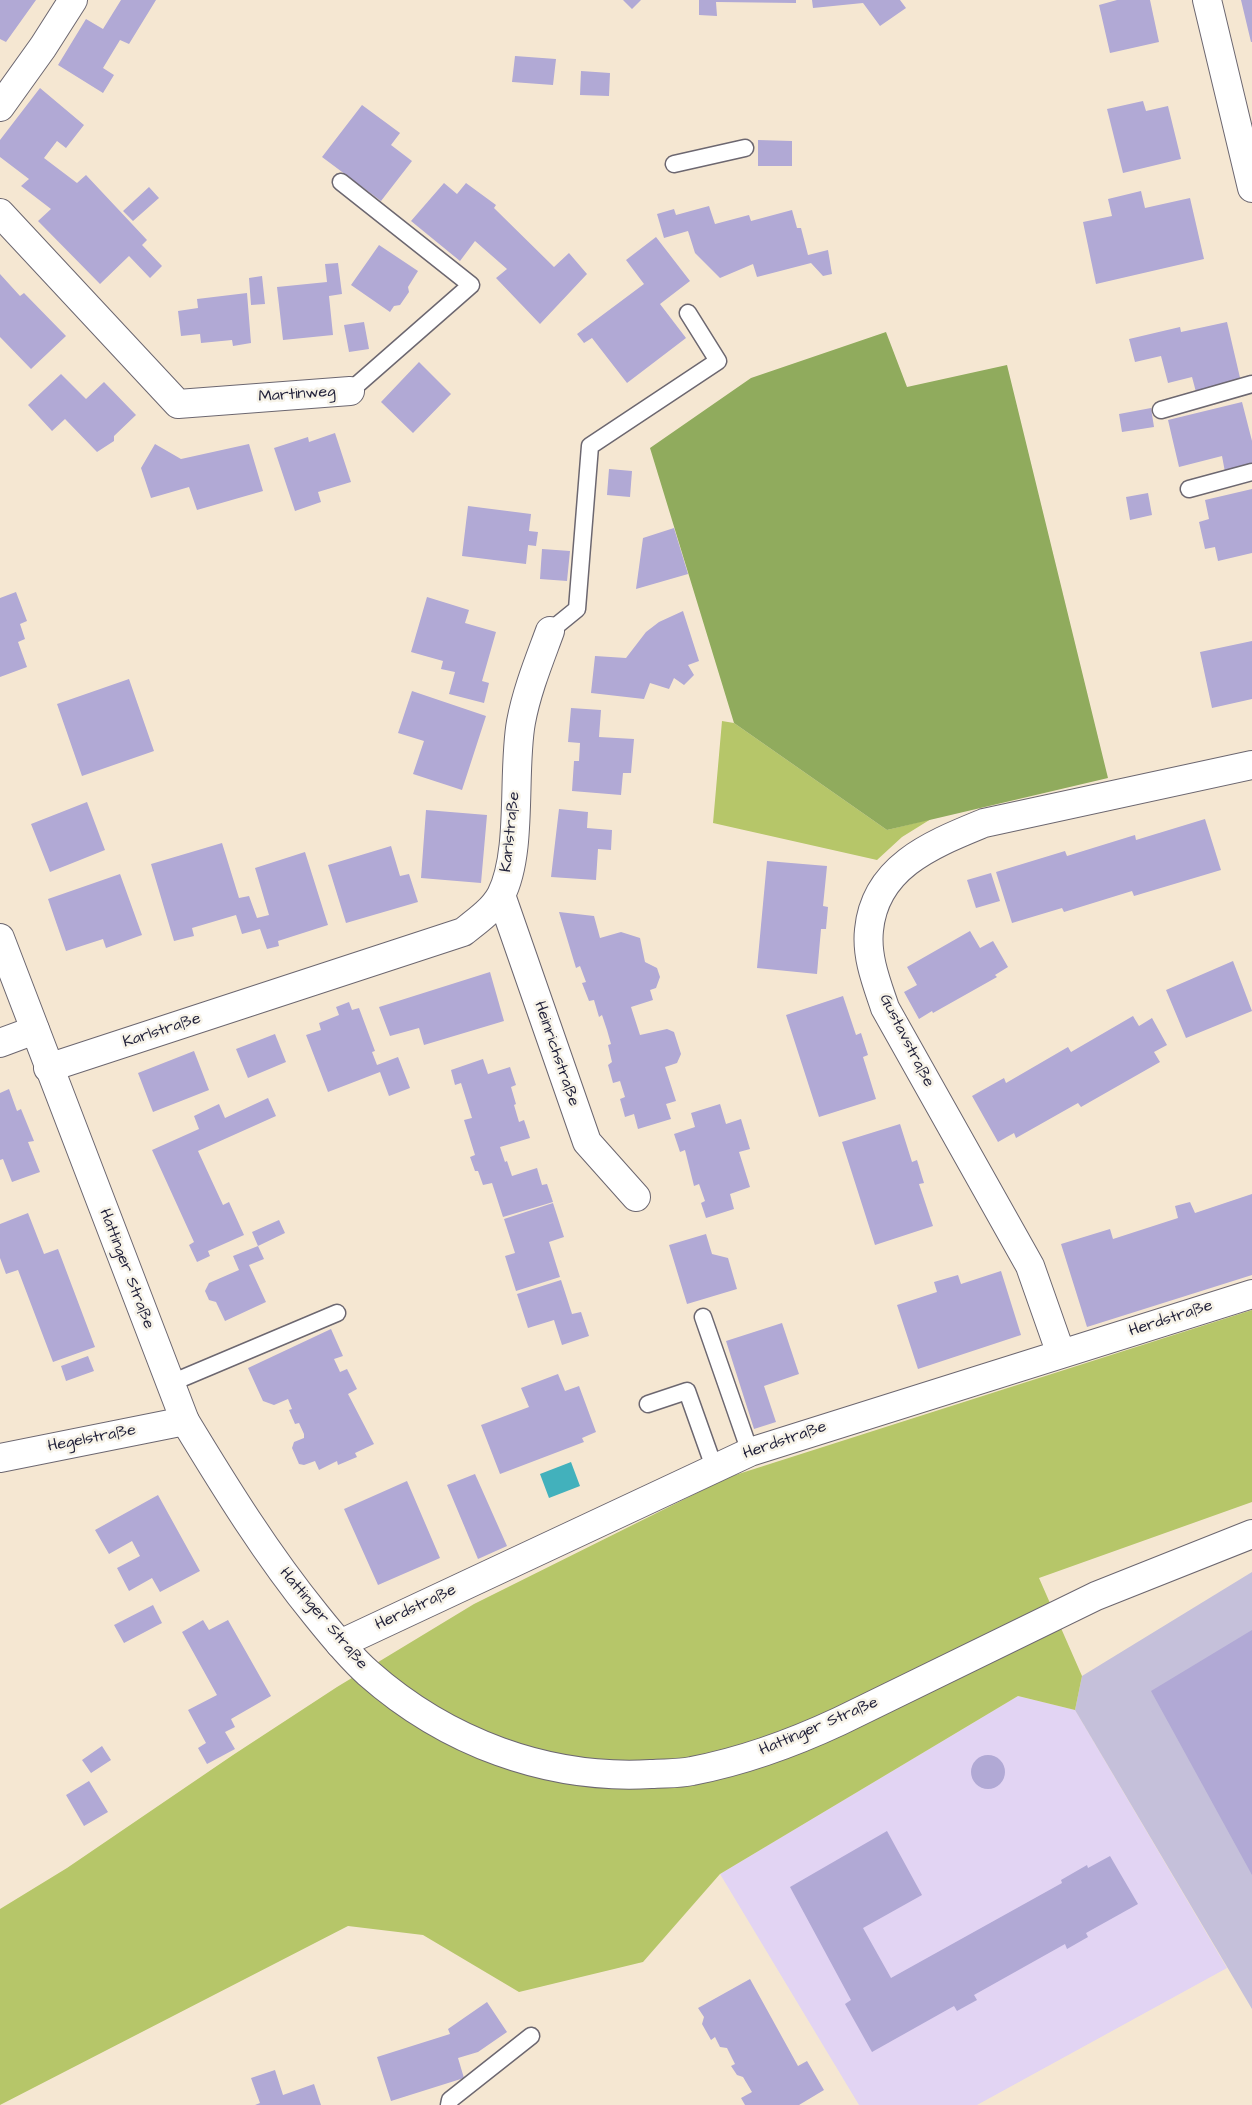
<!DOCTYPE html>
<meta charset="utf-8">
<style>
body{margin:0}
canvas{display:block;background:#f5e7d2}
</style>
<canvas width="1252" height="2105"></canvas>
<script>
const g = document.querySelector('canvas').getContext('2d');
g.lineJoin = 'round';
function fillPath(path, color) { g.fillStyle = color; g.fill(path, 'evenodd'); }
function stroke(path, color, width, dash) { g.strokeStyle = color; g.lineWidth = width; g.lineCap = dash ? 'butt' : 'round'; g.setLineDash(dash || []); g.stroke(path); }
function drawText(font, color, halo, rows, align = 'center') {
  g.font = font + ' "Architects Daughter",sans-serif'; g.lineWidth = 5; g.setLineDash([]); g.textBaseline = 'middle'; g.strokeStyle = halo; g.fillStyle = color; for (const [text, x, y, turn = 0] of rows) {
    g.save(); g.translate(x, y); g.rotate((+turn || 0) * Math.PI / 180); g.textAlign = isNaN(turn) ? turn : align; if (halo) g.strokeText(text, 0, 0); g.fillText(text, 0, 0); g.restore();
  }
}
fillPath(new Path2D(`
 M1018,1696L1075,1710L1227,1968L977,2105H859L720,1874Z`), '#e2d4f3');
fillPath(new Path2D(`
 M1252,1572V2009L1075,1710L1082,1676Z`), '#c5c0da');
fillPath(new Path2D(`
 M722,721L734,723L887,830L931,819L902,837L877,860L713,823Z
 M1252,1310V1502L1039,1578L1082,1676L1075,1710L1018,1696L720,1874L643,1962L519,1992L423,1935L348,1926L0,2105V1909L67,1868L233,1755L337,1687L474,1604L729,1477Z`), '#b6c669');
fillPath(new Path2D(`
 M886,332L907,387L1007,365L1108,778L887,830L734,723L650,448L751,378Z`), '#90ab5d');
fillPath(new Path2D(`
 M571,1462L580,1486L549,1498L540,1474Z`), '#42b1bc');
fillPath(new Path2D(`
 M0,0H36L6,42L0,39Z
 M121,0H156L129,44L120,40L103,68L114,75L103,93L58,65L86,19L103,29Z
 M623,0H641L632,9Z
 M699,0H796V3L716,2L717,16L699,15Z
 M812,0H900L906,8L880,26L863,3L813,8Z
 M1117,0H1150L1159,42L1110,53L1099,5Z
 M1241,0H1252V42H1251Z
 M515,56L556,59L553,85L512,82Z
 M581,71L610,73L609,96L580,95Z
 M40,88L84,125L66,148L57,141L44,158L77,183L86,175L147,240L142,245L162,266L150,278L129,256L100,284L38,221L51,209L21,186L29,179L0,157V140Z
 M1143,101L1146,111L1168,106L1181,159L1123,173L1107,109Z
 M362,105L400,133L391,145L412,161L381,201L322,157Z
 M758,140L792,141V166H758Z
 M444,183L457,194L466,183L496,205L494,208L554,267L569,253L587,274L540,324L496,278L507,269L475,241L460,261L411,221Z
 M149,187L159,198L133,221L123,211Z
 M1141,191L1145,208L1190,198L1204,259L1096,284L1083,222L1112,216L1108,199Z
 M709,206L715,224L749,215L751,221L792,210L797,228H801L808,255L828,250L832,274L823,276L811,263L757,277L753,264L720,278L695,253L688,231L664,238L657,214L674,209L676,215Z
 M656,237L690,281L660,304L686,338L627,383L592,338L584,343L577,334L644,284L626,260Z
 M379,245L418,271L408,287L409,292L400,305L394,306L390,312L351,285Z
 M338,263L342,294L329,296L333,335L283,340L277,287L327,282L325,264Z
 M0,274L20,296L24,293L66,336L31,369L0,337Z
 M262,276L265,304L251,305L249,278Z
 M247,293L251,343L233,346L232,340L201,343L200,334L181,336L178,311L198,308L197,299Z
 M364,322L369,349L349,352L344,325Z
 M1227,322L1241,382L1196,392L1192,377L1168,383L1161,356L1135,362L1129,339L1180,327L1181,332Z
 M419,362L451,394L413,433L381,402Z
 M61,374L86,399L104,382L136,415L114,436V441L97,452L65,419L52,431L28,405Z
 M1242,402L1252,441V465L1225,472L1222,456L1179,467L1168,420Z
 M1151,408L1154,427L1122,432L1119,414Z
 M335,433L351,482L318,492L321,502L295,511L274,448L308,437L309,442Z
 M155,444L181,459L249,444L263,491L197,510L189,487L151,498L141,468Z
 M609,469L632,471L630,497L607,495Z
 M1252,489V553L1218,561L1215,547L1205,549L1199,522L1209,519L1205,500Z
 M1148,493L1152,515L1130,520L1126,497Z
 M468,506L531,514L529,531L538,532L536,546L528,545L526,564L462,556Z
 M674,528L688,574L636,589L643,538Z
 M542,549L570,551L567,581L540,579Z
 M16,592L27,621L20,624L25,639L18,642L27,667L0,677V598Z
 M427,597L469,610L465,623L496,632L482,681L489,683L484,703L449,694L455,672L441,669L443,661L411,652Z
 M683,611L699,661L688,665L694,675L684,685L674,678L669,689L650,683L644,699L591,693L595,656L626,658L646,632L659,622Z
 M1252,641V699L1212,708L1200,652Z
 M129,679L154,751L82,776L57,704Z
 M412,691L486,716L462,790L413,774L424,741L398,733Z
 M571,708L601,710L599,737L634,739L631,773H623L621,795L572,791L574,761H579L580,743L568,742Z
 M87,802L105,850L50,872L31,824Z
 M559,809L588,812L587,828L612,830L611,850L598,849L596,880L551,877Z
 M426,810L487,815L481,883L421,878Z
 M1205,819L1221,870L1134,896L1132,891L1064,912L1062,908L1012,923L996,872L1065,851L1067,856L1135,835L1136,840Z
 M222,843L239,898L249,896L257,918L269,915L255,868L305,852L328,925L278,941L279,946L267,949L260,929L242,934L236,915L192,928L194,936L174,941L151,864Z
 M391,846L400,876L409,874L418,902L346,923L328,865Z
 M767,861L827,866L823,906L828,907L826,929H821L817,974L757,968Z
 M991,873L1000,901L976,908L967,880Z
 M120,874L142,935L106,948L103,939L66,951L48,899Z
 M559,912L594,916L600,938L621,932L640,938L645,962L657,968L660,977L656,988L650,990L653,1000L631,1007L640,1035L667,1029L674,1032L681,1054L677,1063L665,1067L676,1101L666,1104L671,1119L638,1129L634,1114L625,1117L620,1099L625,1097L620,1081L613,1083L608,1065L612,1062L608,1045L611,1044L607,1030L602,1015L599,1017L594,1000L589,1001L582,983L586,982L580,966L576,968Z
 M970,931L980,948L993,941L1008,967L995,975L997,977L933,1013L932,1011L919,1019L904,992L917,985L907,967Z
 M1233,961L1252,1011L1186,1038L1166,990Z
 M490,972L504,1021L424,1045L419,1028L390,1036L379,1007Z
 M843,996L856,1035L861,1033L868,1055L863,1057L876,1099L819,1117L786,1015Z
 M349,1002L352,1010L359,1008L375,1051L372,1052L377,1065L398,1057L410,1088L389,1096L380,1072L328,1092L306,1035L321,1030L319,1023L339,1015L336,1007Z
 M1133,1016L1139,1026L1152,1018L1167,1045L1154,1052L1160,1062L1081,1107L1078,1103L1016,1138L1014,1133L998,1142L972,1096L1004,1078L1006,1083L1068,1047L1071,1052Z
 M275,1034L286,1062L248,1078L236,1049Z
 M194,1051L209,1090L153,1112L138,1073Z
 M483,1059L488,1074L510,1067L516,1085L511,1087L516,1104L514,1105L519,1122L524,1120L530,1138L500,1147L505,1162L507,1161L512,1176L537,1168L542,1185L547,1184L553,1202L503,1217L492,1183L483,1185L478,1171H475L470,1157L475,1155L464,1120L472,1118L461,1083L455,1085L451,1070Z
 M9,1089L17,1111L21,1109L34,1141L28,1142L40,1172L12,1182L3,1159L0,1160V1093Z
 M268,1098L276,1116L198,1151L223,1205L229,1202L244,1235L208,1251L210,1256L197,1262L189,1245L194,1242L152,1150L199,1129L194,1116L219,1104L225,1118Z
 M720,1104L726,1124L741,1119L750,1149L739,1152L750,1187L730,1194L734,1209L706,1218L701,1203L705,1201L699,1184L694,1186L685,1150L680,1152L674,1134L695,1127L691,1113Z
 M900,1124L912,1162L917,1160L924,1183L919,1184L933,1226L875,1245L842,1142Z
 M1252,1194V1275L1087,1327L1061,1244L1110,1229L1113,1239L1178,1218L1175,1206L1190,1202L1195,1213Z
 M553,1203L564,1237L549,1242L560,1277L516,1291L505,1256L515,1253L504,1219Z
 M28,1213L44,1254L58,1249L95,1347L53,1362L18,1270L6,1274L0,1258V1224Z
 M279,1220L285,1233L258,1246L252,1232Z
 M706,1234L712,1254L728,1258L737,1289L687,1304L669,1245Z
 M258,1246L264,1259L249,1265L266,1302L225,1321L216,1302L209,1300L205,1291L209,1283L239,1270L233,1256Z
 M1001,1271L1021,1335L918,1369L897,1305L937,1292L934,1282L958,1275L961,1284Z
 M561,1280L572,1314L581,1312L589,1336L562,1345L554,1320L528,1328L517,1294Z
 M782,1323L799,1374L764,1386L776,1422L754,1429L726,1341Z
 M331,1329L343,1356L334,1359L340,1372L347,1369L357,1389L348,1394L374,1444L355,1453L357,1457L338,1465L337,1461L319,1470L315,1461L304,1465L299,1464L292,1448L294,1442L304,1438V1434L299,1423L295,1424L289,1410L292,1409L288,1399L274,1405L263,1401L248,1368Z
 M88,1356L94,1371L66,1381L61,1366Z
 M558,1374L565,1391L579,1386L596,1432L582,1438L584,1442L500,1474L481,1425L529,1407L521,1388Z
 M475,1474L507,1546L478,1559L447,1485Z
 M407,1481L440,1558L378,1585L344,1509Z
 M158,1495L200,1571L160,1592L152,1578L129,1591L117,1568L140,1556L132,1541L109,1554L95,1530Z
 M153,1605L162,1623L124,1643L114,1625Z
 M203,1620L209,1630L228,1620L271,1696L231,1719L235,1727L225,1732L235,1749L207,1764L198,1748L206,1743L188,1710L217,1695L182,1632Z
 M1252,1630V1875L1151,1691Z
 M102,1746L111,1760L91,1773L82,1760Z
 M971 1772a17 17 0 1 1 34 0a17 17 0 1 1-34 0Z
 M89,1781L108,1812L84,1826L66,1795Z
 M887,1831L922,1895L863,1928L891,1978L1062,1883L1061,1880L1087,1865L1088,1868L1110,1856L1138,1904L1086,1933L1088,1937L1067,1949L1065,1944L974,1995L977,2000L957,2011L954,2006L872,2052L845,2004L851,2000L790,1887Z
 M750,1979L798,2066L807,2061L824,2090L799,2105H745L741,2098L752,2092L743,2077L737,2075L731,2066L735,2064L727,2048L720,2047L715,2037L711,2040L702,2024L704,2017L698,2008Z
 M487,2002L507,2032L478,2052L458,2058L464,2078L391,2101L377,2057L450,2034L448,2029Z
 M275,2070L283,2095L314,2084L321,2105H255L260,2103L251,2078Z`), '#b1a9d5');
const service = new Path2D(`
 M674,164L745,148
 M341,182L471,285L350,391
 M1161,410L1252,384
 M1189,489L1252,472
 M550,631L577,609L590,446L718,361L688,313
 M703,1317L750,1452
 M171,1383L337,1313
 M648,1404L687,1391L714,1467
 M449,2105L450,2100L531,2036`);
const minor = new Path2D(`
 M1207,0L1252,188
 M0,107L43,47L73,0
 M0,213L178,404L350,391
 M501,895L587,1142L636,1197
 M0,1043L35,1030
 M48,1068L463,932C476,922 493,910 501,895C523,852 512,771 521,722C527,690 539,661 550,631
 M1061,1354L1030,1266L885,1008C877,984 866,957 869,930C875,866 933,844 984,823L1252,765
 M0,1458L185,1421
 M340,1644L750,1452L1252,1294`);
const secondary = new Path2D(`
 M0,938L185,1421C225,1487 267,1555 316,1615C332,1635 349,1656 368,1673C446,1742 547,1780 651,1774C665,1773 679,1774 692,1771C744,1761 793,1743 840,1721L1096,1596L1252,1534`);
stroke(service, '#6c6770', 19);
stroke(minor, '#6c6770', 30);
stroke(secondary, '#6c6770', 30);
stroke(service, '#fff', 16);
stroke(minor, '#fff', 28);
stroke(secondary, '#fff', 28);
drawText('16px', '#22223b', '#f7f3e8', [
 ["Martinweg",297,395,-4],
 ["Karlstraße",511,832,-84],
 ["Karlstraße",162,1031,-18],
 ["Gustavstraße",906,1041,63],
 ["Heinrichstraße",556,1054,71],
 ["Hattinger Straße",126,1269,69],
 ["Herdstraße",1171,1319,-18],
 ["Hegelstraße",92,1439,-11],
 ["Herdstraße",785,1441,-19],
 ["Herdstraße",416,1608,-25],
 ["Hattinger Straße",323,1619,50],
 ["Hattinger Straße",819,1727,-23]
]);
</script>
